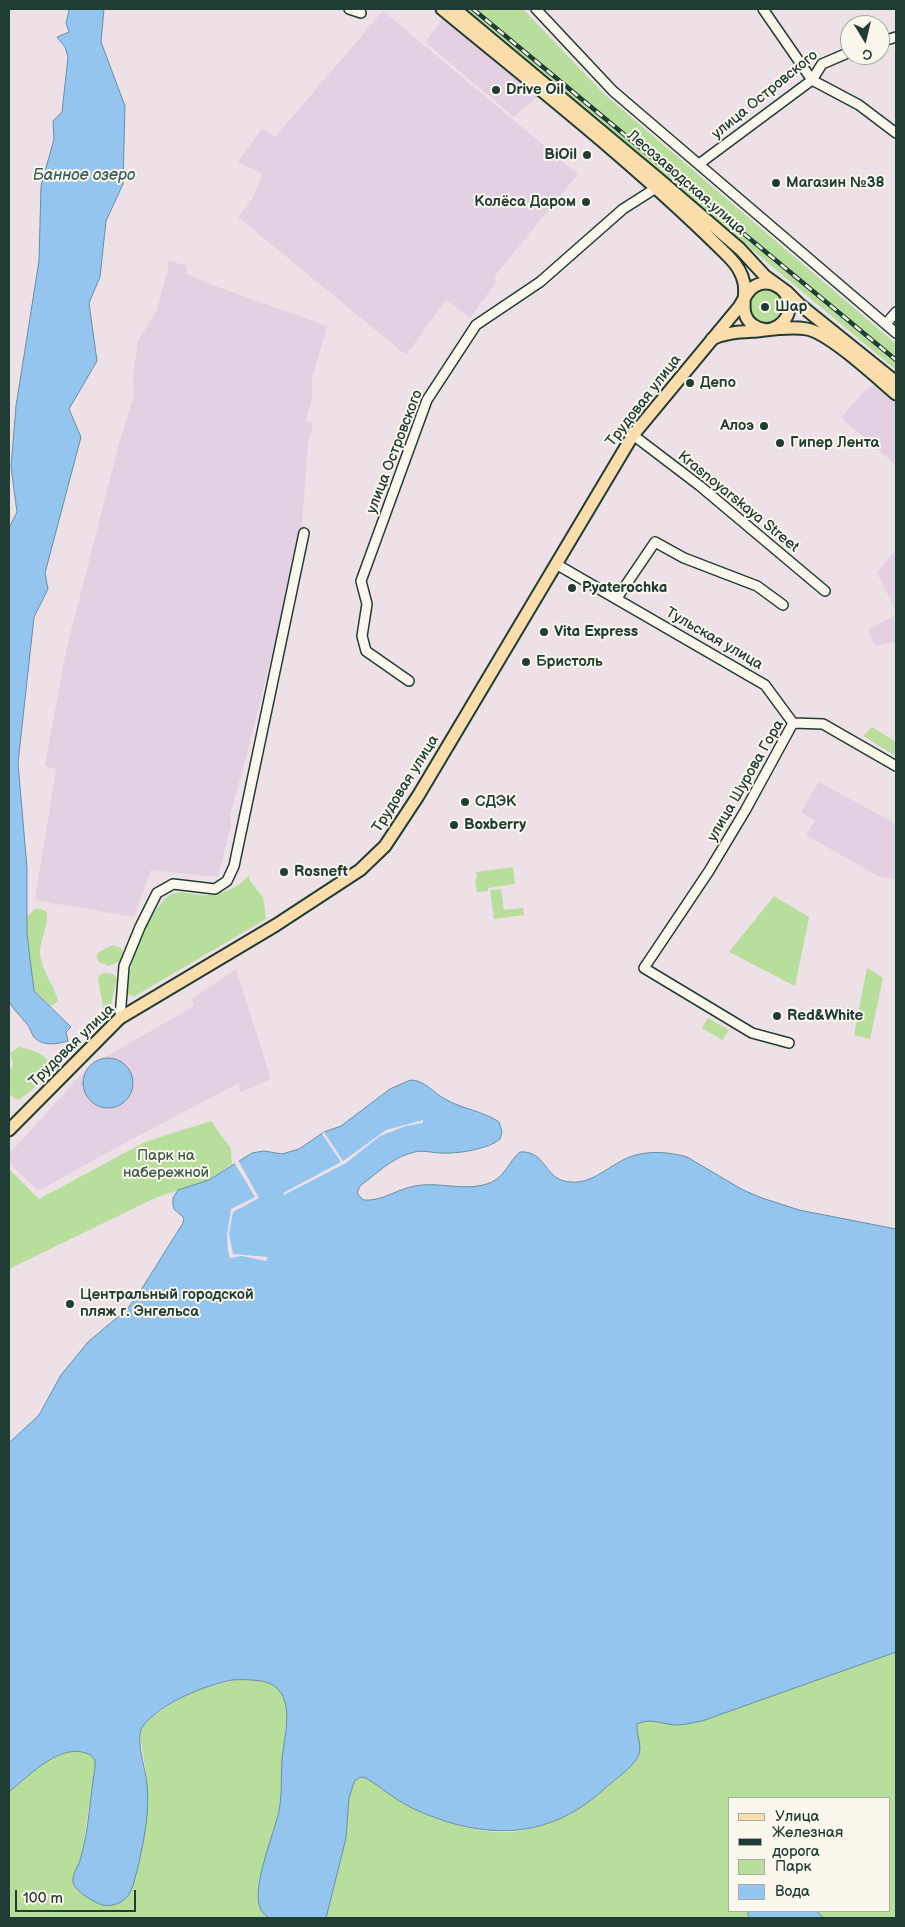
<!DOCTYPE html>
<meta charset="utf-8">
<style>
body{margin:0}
#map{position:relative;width:905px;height:1927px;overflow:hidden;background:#ede0e6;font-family:"Balsamiq Sans",sans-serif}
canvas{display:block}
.frame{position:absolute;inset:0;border:10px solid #1f3d34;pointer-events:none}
.legend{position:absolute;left:728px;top:1797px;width:162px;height:115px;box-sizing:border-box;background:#fbf7ec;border:1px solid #a3ada2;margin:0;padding:6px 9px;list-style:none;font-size:15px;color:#1f3d34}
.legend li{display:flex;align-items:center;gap:10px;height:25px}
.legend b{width:25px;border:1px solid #a3ada2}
.north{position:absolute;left:840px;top:15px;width:50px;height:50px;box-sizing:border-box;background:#fbf7ec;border:1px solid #a3ada2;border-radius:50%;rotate:171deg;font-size:14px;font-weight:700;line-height:20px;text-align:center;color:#1f3d34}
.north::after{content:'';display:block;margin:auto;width:18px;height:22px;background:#1f3d34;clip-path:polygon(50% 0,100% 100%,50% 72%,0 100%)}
.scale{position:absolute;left:15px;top:1890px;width:121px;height:22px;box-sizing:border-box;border:2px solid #1f3d34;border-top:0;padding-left:6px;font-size:15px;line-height:18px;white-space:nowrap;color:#1f3d34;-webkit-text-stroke:4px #fbf7ec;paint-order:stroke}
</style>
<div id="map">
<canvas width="905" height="1927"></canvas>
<div class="frame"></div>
<ul class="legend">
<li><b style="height:6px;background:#fbddab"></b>Улица</li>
<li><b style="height:6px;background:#1f3d34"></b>Железная дорога</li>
<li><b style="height:14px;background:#b7de9a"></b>Парк</li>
<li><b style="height:14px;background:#93c5ef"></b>Вода</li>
</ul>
<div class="north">С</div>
<div class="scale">100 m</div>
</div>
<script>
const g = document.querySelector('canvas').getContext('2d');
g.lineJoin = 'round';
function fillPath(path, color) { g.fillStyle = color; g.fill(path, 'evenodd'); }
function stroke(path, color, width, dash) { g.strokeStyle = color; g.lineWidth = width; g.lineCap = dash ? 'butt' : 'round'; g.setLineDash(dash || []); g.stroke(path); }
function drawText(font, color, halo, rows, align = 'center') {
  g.font = font + ' "Balsamiq Sans",sans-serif'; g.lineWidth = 4; g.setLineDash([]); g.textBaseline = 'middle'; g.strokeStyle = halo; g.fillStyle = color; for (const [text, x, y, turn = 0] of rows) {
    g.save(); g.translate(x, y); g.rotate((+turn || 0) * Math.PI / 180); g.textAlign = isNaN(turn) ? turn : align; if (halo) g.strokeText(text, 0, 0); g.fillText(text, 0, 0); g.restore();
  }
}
fillPath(new Path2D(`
 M383,11L578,174L493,278L497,281L470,318L446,300L406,355L238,217L252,200L262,174L238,162L262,128L275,137Z
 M447,13L543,92L514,117L425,42Z
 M168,261L186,265L187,274L212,285L327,326L312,379V397L306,421L313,424L308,443L301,536L246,758L230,815L231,825L218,877L151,870L134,917L35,900L56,769L45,766L66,651L120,440L134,395L133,377L138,341L157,310L168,269Z
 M874,385L896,403V465L841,418L861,394Z
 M896,549V611L877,573Z
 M896,615V642L875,646L868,630Z
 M819,782L896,824V880L878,876L806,835L815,821L801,812Z
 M236,969L271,1079L240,1092L239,1083L134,1138L38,1191L9,1163V1154L88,1067L194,1006L192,999Z`), '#e3d0e2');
fillPath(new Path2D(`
 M464,9H523L604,94L896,344V370Z
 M762,289C778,289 791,306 779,320C776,323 771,325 768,326L750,319L747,301L756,291Z
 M872,727L896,742V756L863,736Z
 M513,867L515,884L488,888V891L477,892L475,879H477L476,872Z
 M249,876L250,881L263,897L266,919L135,996L129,995C121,978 153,903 170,895C179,891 184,893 193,894C214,898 234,891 249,876Z
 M501,889L504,910L523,908L524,915L494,919L490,890Z
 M774,896L809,917L795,986L729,952Z
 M34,909H41L47,912C48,928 41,937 40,951C40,969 54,984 58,1001L51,1006L34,991L27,934V918Z
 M113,945L121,948L123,953L120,961L109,966L99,962L96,957L99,952Z
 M867,968L883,978L870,1039L854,1035Z
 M104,973L113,974L117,978L109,1013L104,1010L98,979L100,975Z
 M708,1018L729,1030L722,1040L702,1028Z
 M19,1047C29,1049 56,1056 48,1072C46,1075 42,1079 40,1081C33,1089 27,1095 18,1100L9,1094V1069L12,1068L13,1064L10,1053Z
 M211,1121L231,1149L232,1164L209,1180L155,1198L9,1269V1169L39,1199L145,1142Z
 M896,1652V1918H824L816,1911H889V1798H729V1911H749L748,1915L750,1918H326L346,1838L349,1798L354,1782L360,1777L366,1778C380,1786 392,1797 407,1805C433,1820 479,1834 509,1832C530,1830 555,1823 574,1812C597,1798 616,1778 636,1761L639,1739L636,1730L637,1724L643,1721L651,1720L666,1724L702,1721Z
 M234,1680H254L270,1683L278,1688L284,1696L286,1704V1721L279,1809L259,1887L258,1901L269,1918H9V1792C30,1775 62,1740 91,1755L95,1760V1768L81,1858L73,1879L74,1886L77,1890L102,1905H111L126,1899L147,1779L140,1736L142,1727L152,1717L171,1704L193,1691Z`), '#b7de9a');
const water = new Path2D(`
 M67,9H104L101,42L125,106L123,184L106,221L100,277L89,303L97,361L69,409L81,437L45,573L48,589L34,617L18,763L27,868V934L34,991L71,1027L66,1032L68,1041C57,1044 43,1047 34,1037C31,1033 30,1027 26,1023C20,1015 13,1010 9,1001V528L17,512L11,467L16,406L39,261L41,186L54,139L53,121L62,112L68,57L65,47L57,37L69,32L66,23L69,11Z
 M83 1083a25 25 0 1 1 50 0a25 25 0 1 1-50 0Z
 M411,1080C425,1080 433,1093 445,1099C462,1109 483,1111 499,1122L502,1132L500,1139C489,1149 457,1154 442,1153C431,1153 422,1149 411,1153C392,1158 376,1174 360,1186L357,1193L363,1200C381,1202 397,1189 415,1186C440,1181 467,1193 492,1182C506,1175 509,1161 520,1152C547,1150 543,1180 570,1182C591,1184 605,1169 623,1160C642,1150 666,1151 687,1157L743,1190L762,1198L799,1210L896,1229V1652L702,1721C694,1722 686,1725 678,1725C663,1725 651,1717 637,1724C636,1734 642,1744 639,1754C635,1767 612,1781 602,1791C544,1843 477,1839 410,1807C394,1799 381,1787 366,1778L360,1777L354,1782L349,1798L346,1838L326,1918H269C266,1916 263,1913 261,1910C250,1890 274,1834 279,1811C282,1794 281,1776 282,1759C285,1733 298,1688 262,1681C253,1680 242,1679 232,1680C205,1685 161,1703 143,1726C135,1736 144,1765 146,1777C151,1808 144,1841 137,1871C134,1880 133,1891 126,1898C121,1904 109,1907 102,1905C94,1902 74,1891 73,1882C72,1873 79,1866 81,1857C89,1828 90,1797 95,1768V1760L91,1755C62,1740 30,1775 9,1792V1443L39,1415L61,1375L88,1342L126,1310L136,1298L183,1223L184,1218L174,1209L173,1205V1198L178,1190L209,1180L252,1153L264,1151L282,1154L299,1149L324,1132L341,1126L390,1089Z
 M749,1911H816L824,1918H750L748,1915Z`);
fillPath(water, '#93c5ef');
stroke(water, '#658fa4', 1);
fillPath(new Path2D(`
 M423,1120V1123L406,1126L380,1136L346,1163L284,1195L283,1193L341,1162L322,1134L324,1132L343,1161L386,1130Z
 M238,1160L259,1198L233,1212L229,1234L233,1254L268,1257L266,1261L242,1256L230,1258L228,1251L227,1236L231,1209L255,1197L234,1162Z`), '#ede0e6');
const minor = new Path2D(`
 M349,9L361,13
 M536,9L613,91L896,333
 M763,9L812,80L859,105L896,133
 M880,42L896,37
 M699,164L812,80L822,64L850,52
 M886,324L896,312
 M633,435L700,486L825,591
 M556,564L765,685L793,723
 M617,598L655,542L684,558L757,586L783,605
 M409,681L366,651L362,636L367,604L361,581L427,400L476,325L540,282L623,209L656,188
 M793,723L823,724L896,766
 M120,1018L124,966L140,927L157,893L173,884L215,889L227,881L234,866L304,533
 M789,1043L752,1033L644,968L709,871L745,811L793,723`);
const major = new Path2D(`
 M455,9L661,181L740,249L765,276L787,292L799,304L896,382
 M712,339C727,332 741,332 757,331C773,329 791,326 807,329C829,333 876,377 896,394
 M9,1130L120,1018L276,925L360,870L385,846L418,796L633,435L739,307C744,300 747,290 755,286C769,278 788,288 789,304C791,323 769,337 753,325C738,314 747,298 744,283C742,273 736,264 729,257C639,167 539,89 442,9`);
stroke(minor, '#1f3d34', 12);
stroke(major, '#1f3d34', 15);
stroke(minor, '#fbf7ec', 9);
stroke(major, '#fbddab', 11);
const rail = new Path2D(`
 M473,9L896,360`);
stroke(rail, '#1f3d34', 4.5);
stroke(rail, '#fbf7ec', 2.5, [8]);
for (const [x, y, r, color] of [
 [496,90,5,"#1f3d34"],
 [587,155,5,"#1f3d34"],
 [776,183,5,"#1f3d34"],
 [586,202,5,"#1f3d34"],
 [765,307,5,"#1f3d34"],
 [690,383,5,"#1f3d34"],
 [764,426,5,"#1f3d34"],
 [780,443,5,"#1f3d34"],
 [572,588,5,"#1f3d34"],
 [544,632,5,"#1f3d34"],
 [526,662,5,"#1f3d34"],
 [465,802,5,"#1f3d34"],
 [454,825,5,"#1f3d34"],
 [284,872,5,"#1f3d34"],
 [777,1016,5,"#1f3d34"],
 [70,1304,5,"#1f3d34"]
]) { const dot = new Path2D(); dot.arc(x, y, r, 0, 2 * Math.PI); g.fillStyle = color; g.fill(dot); stroke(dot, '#fbf7ec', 2); }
drawText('bold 15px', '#1f3d34', '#fbf7ec', [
 ["Drive Oil",506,90],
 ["BiOil",577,155,"right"],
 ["Магазин №38",786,183],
 ["Колёса Даром",576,202,"right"],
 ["Шар",775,307],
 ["Депо",700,383],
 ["Алоэ",754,426,"right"],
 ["Гипер Лента",790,443],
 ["Pyaterochka",582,588],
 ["Vita Express",554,632],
 ["Бристоль",536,662],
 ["СДЭК",475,802],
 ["Boxberry",464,825],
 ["Rosneft",294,872],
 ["Red&White",787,1016],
 ["Центральный городской",80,1295],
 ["пляж г. Энгельса",80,1312]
], 'left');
drawText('15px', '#1f3d34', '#fbf7ec', [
 ["улица Островского",765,95,-39],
 ["Лесозаводская улица",686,183,41],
 ["Трудовая улица",644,401,-52],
 ["улица Островского",395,452,-69],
 ["Krasnoyarskaya Street",738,502,39],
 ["Тульская улица",714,639,30],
 ["улица Шурова Гора",746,781,-60],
 ["Трудовая улица",406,784,-58],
 ["Трудовая улица",72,1046,-44]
]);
drawText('15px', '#3d5d48', '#fbf7ec', [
 ["Парк на",166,1156],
 ["набережной",166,1173]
]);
drawText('italic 16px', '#3c5f63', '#fbf7ec', [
 ["Банное озеро",84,176]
]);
</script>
